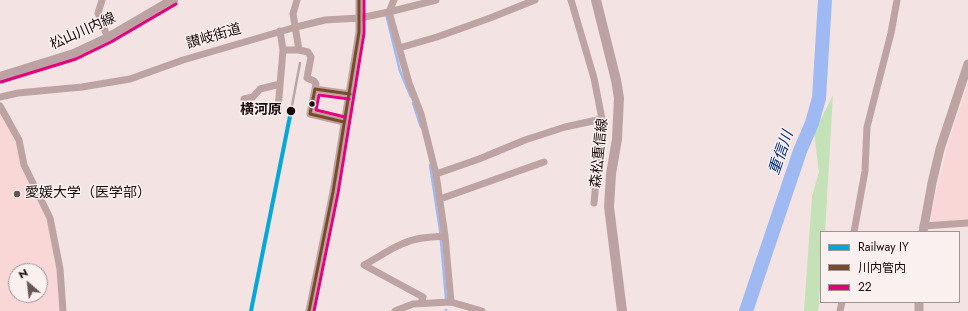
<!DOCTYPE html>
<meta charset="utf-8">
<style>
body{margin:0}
#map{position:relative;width:968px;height:311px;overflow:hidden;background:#f4e3e3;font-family:Jost,"Noto Sans JP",sans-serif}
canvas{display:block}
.legend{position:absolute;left:820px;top:231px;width:140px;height:72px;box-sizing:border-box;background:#faf0ef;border:1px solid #a09493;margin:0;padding:5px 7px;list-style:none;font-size:12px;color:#190909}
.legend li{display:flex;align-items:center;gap:8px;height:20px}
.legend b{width:20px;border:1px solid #a09493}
.north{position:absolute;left:8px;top:263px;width:40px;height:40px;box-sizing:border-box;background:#faf0ef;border:1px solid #a09493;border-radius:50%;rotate:332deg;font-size:11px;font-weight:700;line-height:16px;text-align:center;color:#190909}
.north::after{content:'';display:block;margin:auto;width:14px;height:18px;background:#655;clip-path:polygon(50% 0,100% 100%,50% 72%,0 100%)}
</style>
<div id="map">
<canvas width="968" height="311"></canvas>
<ul class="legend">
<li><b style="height:5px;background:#02a8da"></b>Railway IY</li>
<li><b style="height:5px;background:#7a4b2a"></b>川内管内</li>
<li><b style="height:5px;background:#e5007d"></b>22</li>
</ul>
<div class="north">N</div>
</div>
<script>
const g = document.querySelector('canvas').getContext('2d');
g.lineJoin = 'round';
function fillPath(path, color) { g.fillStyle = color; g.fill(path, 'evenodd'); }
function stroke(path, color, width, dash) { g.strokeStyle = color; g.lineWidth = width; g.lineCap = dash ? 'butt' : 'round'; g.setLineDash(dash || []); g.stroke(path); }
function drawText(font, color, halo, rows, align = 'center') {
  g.font = font + ' Jost,"Noto Sans JP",sans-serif'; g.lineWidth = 3; g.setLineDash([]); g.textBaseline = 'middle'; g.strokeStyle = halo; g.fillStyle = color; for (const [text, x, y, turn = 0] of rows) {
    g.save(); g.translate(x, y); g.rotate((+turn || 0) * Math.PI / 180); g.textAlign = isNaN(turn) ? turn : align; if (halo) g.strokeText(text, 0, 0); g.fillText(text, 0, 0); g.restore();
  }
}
fillPath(new Path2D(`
 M968,83V220L934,222L931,220L930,215L949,141Z
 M0,110L16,143L21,168L47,220L58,276L60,311H0ZM16,271H40V295H16Z`), '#f8d7d6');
fillPath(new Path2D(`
 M833,95L825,232H821V275L818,311H804L812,196L819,172L814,133Z`), '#c4e1b8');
stroke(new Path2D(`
 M386,14L400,71L411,97
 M413,103L421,127
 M430,165L440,230L446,299
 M446,310V311`), '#9fb9f2', 2.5);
stroke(new Path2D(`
 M746,311L800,151L812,123L819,98L825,0`), '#9fb9f2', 14);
stroke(new Path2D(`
 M102,0L98,13L108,38
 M297,0L293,14L299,50L308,52L311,57L307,78L314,81L316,84L315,89
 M394,0L389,12L409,83L421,114L436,174L445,236L451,302
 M571,0L594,78L602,119L594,203
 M399,48L437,37L490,18L535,0
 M283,50H299
 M0,97L18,93L82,87L130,79L183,60L296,27L325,20L360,18L389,12L436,0
 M244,99L253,97L260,89L280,84
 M0,106L19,140L24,165L50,218L60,269L63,311
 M278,109L283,50L280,31
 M344,122L310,114L315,89L350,94
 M436,174L479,159L525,140L565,127L602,119
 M440,199L544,162
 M923,226L968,223
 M854,232L865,171L867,127L891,33L897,0
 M421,303L423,297L364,265C381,256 398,243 417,239C426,237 436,237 445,236
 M309,311L333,192L359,32V0
 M395,311L413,304L451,302L482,311
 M840,311L842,302`), '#bda4a3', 7);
stroke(new Path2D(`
 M923,232L932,183L940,149L968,64
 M919,311V302`), '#bda4a3', 9);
stroke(new Path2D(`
 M596,0L616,80L619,98L617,139L611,174L609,207L622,311
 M0,77L74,54L108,38L173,0`), '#bca2a2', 10);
stroke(new Path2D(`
 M291,111L300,63`), '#b8a7a7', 2.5);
stroke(new Path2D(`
 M344,122L310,114L315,89L350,94
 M309,311L333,192L359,32V0`), '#7a4b2a', 3);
stroke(new Path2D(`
 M1,82L76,59L111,42L176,4
 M345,117L316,110L319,95L349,99
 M314,311L338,193L364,33V0`), '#e5007d', 3);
stroke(new Path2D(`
 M251,311L291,111`), '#02a8da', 4);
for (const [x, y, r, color] of [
 [312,104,3.5,"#190909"],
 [291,111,5,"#190909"],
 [17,194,4,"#655"]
]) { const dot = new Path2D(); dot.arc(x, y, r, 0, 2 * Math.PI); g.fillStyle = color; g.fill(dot); stroke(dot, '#faf0ef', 1.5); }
drawText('14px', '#190909', '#faf0ef', [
 ["松山川内線",83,32,-24],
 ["讃岐街道",214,37,-16],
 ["森松重信線",600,153,-84]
]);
drawText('bold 14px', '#190909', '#faf0ef', [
 ["横河原",282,111]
], 'right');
drawText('14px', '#190909', '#faf0ef', [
 ["愛媛大学（医学部）",25,194]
], 'left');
drawText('italic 15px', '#022f86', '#faf0ef', [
 ["重信川",782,153,-71]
]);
</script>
